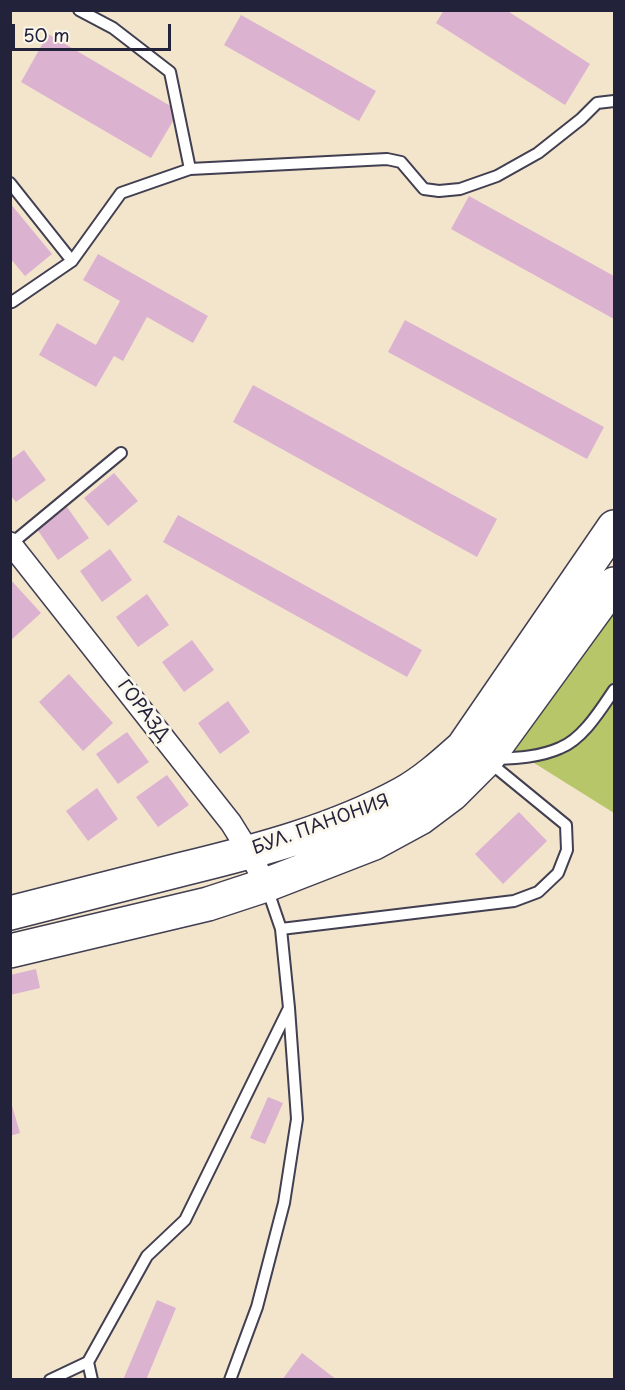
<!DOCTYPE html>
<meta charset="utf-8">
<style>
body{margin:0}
#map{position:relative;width:625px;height:1390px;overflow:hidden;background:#f2e5cb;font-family:"Playpen Sans",sans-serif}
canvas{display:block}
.frame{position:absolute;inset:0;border:12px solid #22223b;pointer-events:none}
.scale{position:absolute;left:12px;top:24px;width:159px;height:27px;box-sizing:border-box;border:3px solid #22223b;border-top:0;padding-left:8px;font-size:18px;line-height:21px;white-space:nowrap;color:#22223b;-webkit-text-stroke:4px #fbf7ec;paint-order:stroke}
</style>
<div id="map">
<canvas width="625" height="1390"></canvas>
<div class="frame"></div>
<div class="scale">50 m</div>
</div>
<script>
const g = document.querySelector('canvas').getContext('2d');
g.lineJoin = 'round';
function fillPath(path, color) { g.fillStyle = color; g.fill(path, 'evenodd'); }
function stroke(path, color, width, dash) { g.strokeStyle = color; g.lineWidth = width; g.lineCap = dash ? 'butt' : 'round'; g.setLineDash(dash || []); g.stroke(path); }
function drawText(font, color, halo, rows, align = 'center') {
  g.font = font + ' "Playpen Sans",sans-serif'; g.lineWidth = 6; g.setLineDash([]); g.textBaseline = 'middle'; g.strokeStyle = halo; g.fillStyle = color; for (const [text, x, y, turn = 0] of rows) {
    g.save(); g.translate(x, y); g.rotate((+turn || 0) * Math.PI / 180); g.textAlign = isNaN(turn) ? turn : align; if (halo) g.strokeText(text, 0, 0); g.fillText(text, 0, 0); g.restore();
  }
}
fillPath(new Path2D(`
 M614,584V813L499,741Z`), '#b7c668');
fillPath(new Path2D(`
 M444,10H506L590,64L565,105L436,23Z
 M241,15L376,91L359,121L224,45Z
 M48,34L179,111L151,158L21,82Z
 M469,196L614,276V319L451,229Z
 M10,203L52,254L25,276L10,258Z
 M98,254L208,316L193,343L147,317L123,361L114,356L96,387L39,355L57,323L96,345L120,301L83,280Z
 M405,320L604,427L587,459L388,352Z
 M253,385L497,519L477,557L233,422Z
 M24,450L46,480L16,502L10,495V460Z
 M114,473L138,501L108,526L84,498Z
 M67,507L89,538L58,560L37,529Z
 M178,515L422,650L407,677L163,542Z
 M110,549L132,580L102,602L80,571Z
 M10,579L41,613L10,641Z
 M147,594L169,625L138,647L116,617Z
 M192,640L214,670L184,692L162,662Z
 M69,674L113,723L83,751L39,702Z
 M228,701L250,732L220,754L198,723Z
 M127,732L149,762L118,784L96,754Z
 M167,775L189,805L158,827L136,797Z
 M97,788L118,819L88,841L66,811Z
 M519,812L547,841L503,884L475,854Z
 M36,969L40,988L10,995V975Z
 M268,1097L283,1103L265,1144L250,1138Z
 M11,1102L20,1133L10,1136V1103Z
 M157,1300L176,1308L146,1380H123Z
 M302,1353L337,1380H282Z`), '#dcb2d1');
const service = new Path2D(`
 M79,10L113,28L170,72L190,169L387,159L401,162L424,189L439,191L460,189L497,176L538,153L581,119L597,103L614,101
 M10,183L72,261
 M10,300L12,302L72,261L121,193L190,169
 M11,544L121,453
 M496,759C517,758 540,757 560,748C583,739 601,709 614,690
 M281,929L514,901L538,892L558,873L567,850L566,825L489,762
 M88,1362L92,1380
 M50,1380L88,1362L147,1256L185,1220L289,1008
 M230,1380L257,1307L284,1203L297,1119L289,1008L281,929L267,888`);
const minor = new Path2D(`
 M10,543L231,823L249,852L266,885`);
const primary = new Path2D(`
 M10,913C68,898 125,884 183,869C257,851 334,831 402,794C424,782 444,764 463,747L614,527
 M10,951L208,904L266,885L374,843L420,818L452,794L486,760L614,584`);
stroke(service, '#413f51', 14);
stroke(minor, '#413f51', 24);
stroke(primary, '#413f51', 36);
stroke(service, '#fff', 10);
stroke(minor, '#fff', 21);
stroke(primary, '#fff', 33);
drawText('18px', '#22223b', '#fbf7ec', [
 ["ГОРАЗД",143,711,52],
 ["БУЛ. ПАНОНИЯ",321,825,-20]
]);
</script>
